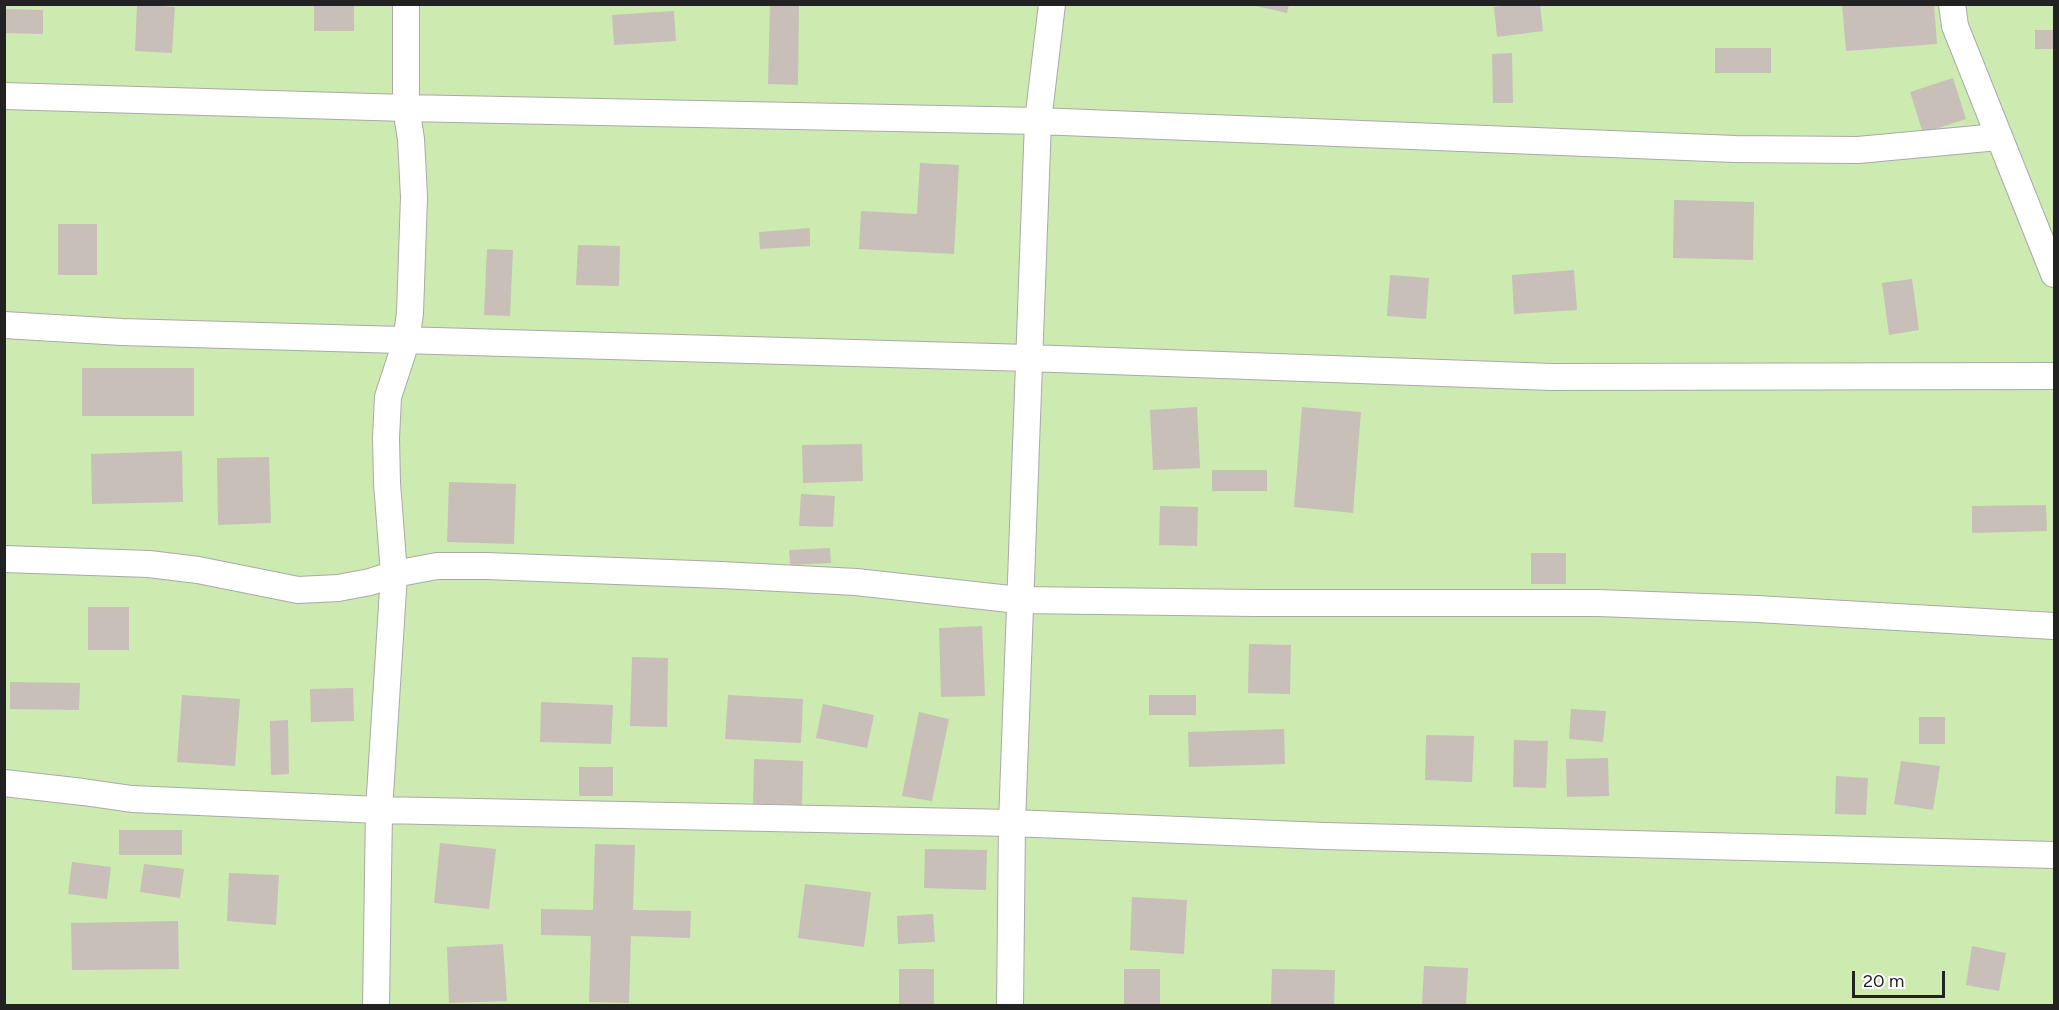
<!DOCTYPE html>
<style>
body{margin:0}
#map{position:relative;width:2059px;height:1010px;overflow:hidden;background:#f2efe9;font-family:Figtree,sans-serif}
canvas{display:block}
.frame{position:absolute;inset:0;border:6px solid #222;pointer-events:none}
.scale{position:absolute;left:1852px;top:971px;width:93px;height:27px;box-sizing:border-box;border:3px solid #222;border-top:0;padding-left:8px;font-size:18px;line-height:21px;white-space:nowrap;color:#222;-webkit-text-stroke:4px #fff;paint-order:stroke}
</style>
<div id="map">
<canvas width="2059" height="1010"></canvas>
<div class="frame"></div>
<div class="scale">20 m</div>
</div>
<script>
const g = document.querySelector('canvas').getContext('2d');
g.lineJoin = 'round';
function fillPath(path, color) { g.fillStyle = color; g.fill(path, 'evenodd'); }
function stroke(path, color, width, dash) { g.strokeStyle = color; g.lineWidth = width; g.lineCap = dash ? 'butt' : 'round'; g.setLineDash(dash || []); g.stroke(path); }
fillPath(new Path2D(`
 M5,5H2054V1005H5Z`), '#cdebb0');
fillPath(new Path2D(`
 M314,4H354V31H314Z
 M770,4H799L798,85L768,84Z
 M1257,4H1289L1287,13L1256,6Z
 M1516,4H1540L1543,31L1497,37L1494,7Z
 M1842,4H1934L1937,44L1846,51Z
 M137,5L175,7L172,53L135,51Z
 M4,9L43,10V34L4,33Z
 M674,11L676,41L614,45L612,15Z
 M2035,30H2054V49H2035Z
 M1715,48H1771V73H1715Z
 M1512,53L1513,103H1493L1492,54Z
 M1953,78L1966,119L1923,133L1910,92Z
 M920,163L959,165L954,254L859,249L861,211L917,214Z
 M1674,200L1754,202L1753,260L1673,258Z
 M58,224H97V275H58Z
 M810,228V246L760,249L759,232Z
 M578,245L620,246L619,286L576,285Z
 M487,249L513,250L510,316L484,315Z
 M1574,270L1577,310L1514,314L1512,275Z
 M1390,275L1429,278L1426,319L1387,316Z
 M1912,279L1919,330L1889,335L1882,283Z
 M82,368H194V416H82Z
 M1197,407L1200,468L1153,470L1150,410Z
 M1302,407L1361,412L1353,513L1294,507Z
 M862,444L863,481L803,483L802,445Z
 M182,451L183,502L92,504L91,454Z
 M269,457L271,523L218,525L217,458Z
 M1212,470H1267V491H1212Z
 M449,482L516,484L514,544L447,542Z
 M801,494L835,496L833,527L799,526Z
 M2046,505L2047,531L1972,533V506Z
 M1160,506L1198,507L1197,546L1159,545Z
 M830,548L831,563L790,565L789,550Z
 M1531,553H1566V584H1531Z
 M88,607H129V650H88Z
 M982,626L985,696L941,697L939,628Z
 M1249,644L1291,645L1290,694L1248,693Z
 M632,657L668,658L667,727L630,726Z
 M10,682L80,683L79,710L10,709Z
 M353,688L354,721L311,722L310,689Z
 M182,695L240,699L235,766L177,762Z
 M728,695L803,699L801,743L725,739Z
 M1149,695H1196V715H1149Z
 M541,702L613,705L611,744L540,742Z
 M823,704L874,715L867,748L816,738Z
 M1571,709L1606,711L1603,742L1569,739Z
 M919,712L949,719L932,801L902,796Z
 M1919,717H1945V744H1919Z
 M288,720L289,774L271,775L270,721Z
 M1284,729L1285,764L1189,767L1188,732Z
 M1426,735L1474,736L1472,782L1425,780Z
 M1514,740L1548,741L1546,788L1513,787Z
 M1608,758L1609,796L1567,797L1566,759Z
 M754,759L803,761L802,805L753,804Z
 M1901,761L1940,766L1933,810L1894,804Z
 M579,767H613V796H579Z
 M1836,776L1868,778L1866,815L1835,814Z
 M119,830H182V855H119Z
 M440,843L496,849L489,909L434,903Z
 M595,844L635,845L633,910L691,911L690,938L631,936L629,1003L589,1002L591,936L541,935V909L593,910Z
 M925,849L987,850L986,890L924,888Z
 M72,862L111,867L107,899L68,894Z
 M144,864L184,869L180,898L140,892Z
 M229,873L279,875L276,925L227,921Z
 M805,884L871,892L864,947L798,938Z
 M1132,897L1187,900L1184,954L1130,950Z
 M933,914L935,942L898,944L897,916Z
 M178,921L179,969L72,970L71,923Z
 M503,944L507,1001L449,1003L447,947Z
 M1972,946L2006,953L1999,991L1966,985Z
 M1424,966L1468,968L1466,1006H1422Z
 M899,969H934V1006H899Z
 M1124,969H1160V1006H1124Z
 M1272,969L1335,970L1334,1006H1271Z`), '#c7bfb8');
const street = new Path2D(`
 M1952,4L1955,26L2054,274
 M4,96L406,108L1038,121L1735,149L1858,150L1998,137
 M4,325L122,332L1028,358L1552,377L2054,376
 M4,559L149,564L198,570L298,590L338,588L370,582L394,574L437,566H486L721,575L856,582L1019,600L1255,603H1598L1757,609L2054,626
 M4,783L83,792L132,799L379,810L1012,823L1324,836L2054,855
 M376,1006L379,810L394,574L387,483L386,438L388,397L406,342L410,313L414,197L411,139L406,108V4
 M1010,1006L1012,823L1038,121L1052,4`);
stroke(street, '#a9a9a9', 28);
stroke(street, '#fff', 26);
</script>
